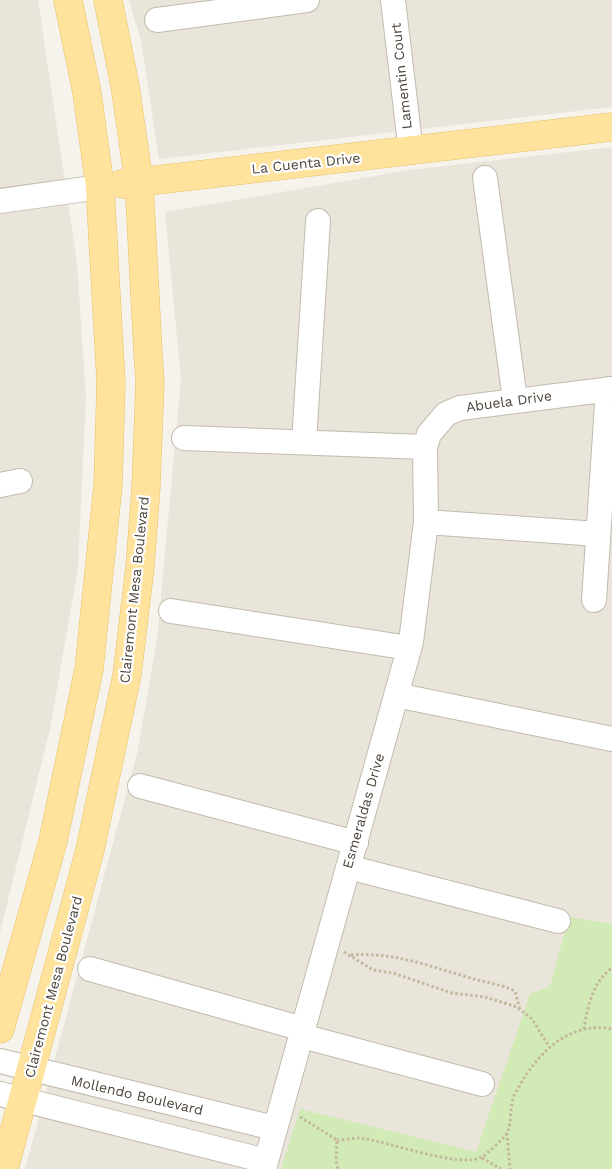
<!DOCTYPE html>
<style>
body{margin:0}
canvas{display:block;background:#f6f3ec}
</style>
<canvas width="612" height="1169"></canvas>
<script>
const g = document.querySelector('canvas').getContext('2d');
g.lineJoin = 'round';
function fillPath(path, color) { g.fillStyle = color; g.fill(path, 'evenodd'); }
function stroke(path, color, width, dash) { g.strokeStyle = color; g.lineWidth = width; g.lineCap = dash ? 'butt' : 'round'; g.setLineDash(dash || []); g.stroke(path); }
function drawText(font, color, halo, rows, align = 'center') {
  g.font = font + ' "Work Sans",sans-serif'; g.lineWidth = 4.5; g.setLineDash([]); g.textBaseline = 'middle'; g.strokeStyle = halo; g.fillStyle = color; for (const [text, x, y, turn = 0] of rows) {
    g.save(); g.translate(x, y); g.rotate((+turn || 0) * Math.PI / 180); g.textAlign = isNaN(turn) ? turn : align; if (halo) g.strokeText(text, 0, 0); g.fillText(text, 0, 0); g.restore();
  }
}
fillPath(new Path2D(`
 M0,0H38L77,263L86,398L78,567L51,724L0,933Z
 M129,0H612V107L159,159L141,41Z
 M612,147V1169H25L137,754L157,639L181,379L165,212L410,170Z`), '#eae5da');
fillPath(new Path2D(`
 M569,917L612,924V1169H281L300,1109L476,1152L530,994L550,986Z`), '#d2eab5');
const minor = new Path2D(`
 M393,0L411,152
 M157,20L307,0
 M485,178L515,400
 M0,201L100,187
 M184,438L425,447
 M304,442L318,221
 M0,485L20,481
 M426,522L598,534
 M594,600L608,389
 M171,611L409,648
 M396,695L612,739
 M140,786L356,843
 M348,867L558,921
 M90,969L303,1029
 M302,1036L482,1084
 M0,1061L274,1128
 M0,1094L266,1161
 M264,1169L411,642L426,522L425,447L429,434L446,414L460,408L612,389`);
const major = new Path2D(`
 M122,184L612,127
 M0,1029L53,841L89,669L108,485L111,382L100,187L87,93L68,0
 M4,1169L90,850L127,675L140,567L146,487L150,382L148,353L139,182L125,86L108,0`);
stroke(minor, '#c2bbae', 26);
stroke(major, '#e6c16a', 29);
stroke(new Path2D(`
 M344,952L373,970L393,973L452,993L485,997L517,1007L532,1019L550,1048
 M351,955C392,952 426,965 464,976C481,982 498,983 515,991L520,1010
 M584,1029C587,1008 593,981 612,968
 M300,1117L337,1140L336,1160L338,1169
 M507,1133L510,1169
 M337,1140C344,1140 353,1138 360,1138C387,1141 460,1169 482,1157C486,1155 505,1137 507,1133C512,1124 509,1108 514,1096C533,1058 566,1020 612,1029
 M482,1158L501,1169`), '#c4b79f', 3, [2.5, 2.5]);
stroke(minor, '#fff', 24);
stroke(major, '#ffe39c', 28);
drawText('14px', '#4b4439', '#fff', [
 ["Lamentin Court",402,76,-96],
 ["La Cuenta Drive",306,164,-6],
 ["Abuela Drive",509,402,-8],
 ["Clairemont Mesa Boulevard",135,590,-84],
 ["Esmeraldas Drive",364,811,-74],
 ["Clairemont Mesa Boulevard",54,987,-75],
 ["Mollendo Boulevard",137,1096,13]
]);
</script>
